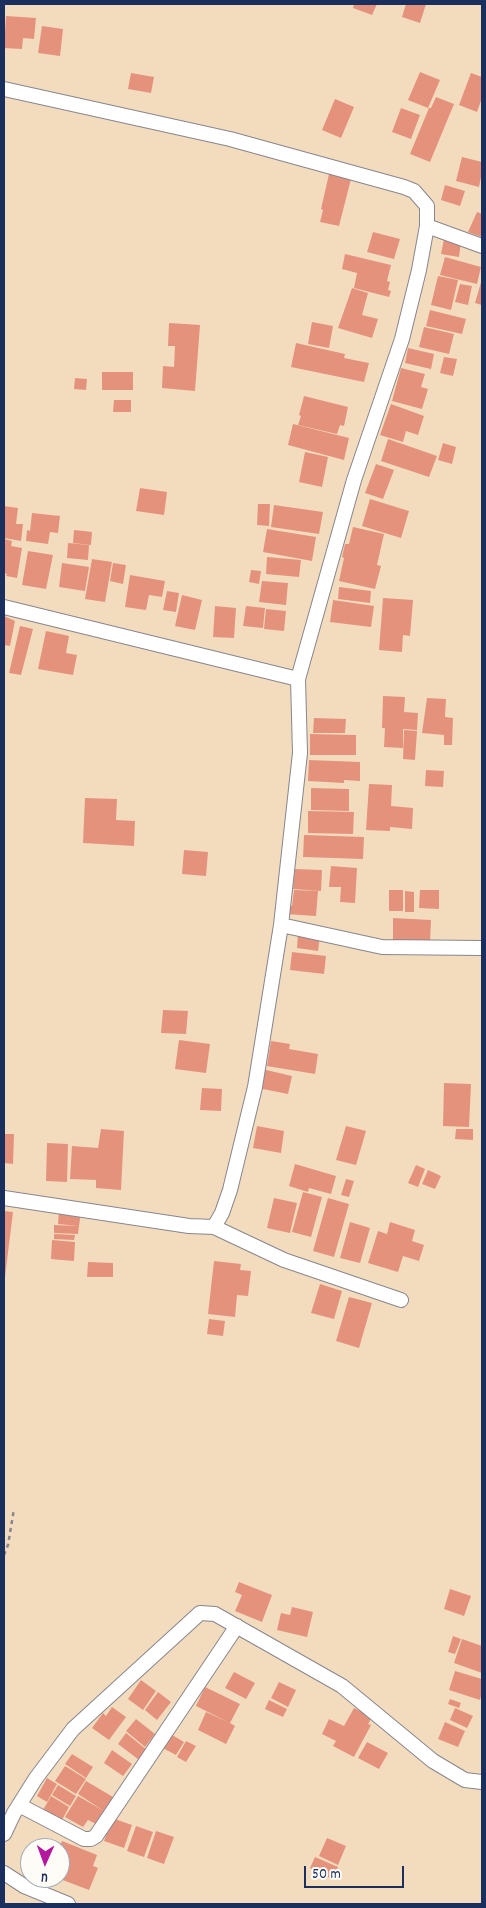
<!DOCTYPE html>
<style>
body{margin:0}
#map{position:relative;width:486px;height:1908px;overflow:hidden;background:#f3dcbe;font-family:Dekko,sans-serif}
canvas{display:block}
.frame{position:absolute;inset:0;border:5px solid #1b2f5e;pointer-events:none}
.north{position:absolute;left:20px;top:1838px;width:50px;height:50px;box-sizing:border-box;background:#fdfcf7;border:1px solid #a3aaba;border-radius:50%;rotate:182deg;font-size:14px;font-weight:700;line-height:20px;text-align:center;color:#1b2f5e}
.north::after{content:'';display:block;margin:auto;width:18px;height:22px;background:#b5179e;clip-path:polygon(50% 0,100% 100%,50% 72%,0 100%)}
.scale{position:absolute;left:304px;top:1866px;width:100px;height:22px;box-sizing:border-box;border:2px solid #1b2f5e;border-top:0;padding-left:6px;font-size:15px;line-height:18px;white-space:nowrap;color:#1b2f5e;-webkit-text-stroke:4px #fdfcf7;paint-order:stroke}
</style>
<div id="map">
<canvas width="486" height="1908"></canvas>
<div class="frame"></div>
<div class="north">U</div>
<div class="scale">50 m</div>
</div>
<script>
const g = document.querySelector('canvas').getContext('2d');
g.lineJoin = 'round';
function fillPath(path, color) { g.fillStyle = color; g.fill(path, 'evenodd'); }
function stroke(path, color, width, dash) { g.strokeStyle = color; g.lineWidth = width; g.lineCap = dash ? 'butt' : 'round'; g.setLineDash(dash || []); g.stroke(path); }
fillPath(new Path2D(`
 M354,4H377L372,15L353,8Z
 M406,4H426L420,23L402,17Z
 M6,16L36,18L34,39L23,38L22,49L4,48Z
 M42,26L63,29L60,56L38,53Z
 M420,72L440,80L428,108L408,100Z
 M131,73L154,77L151,93L128,89Z
 M471,73L482,77V98L477,112L459,105Z
 M436,97L454,104L430,162L410,154L429,108H431Z
 M335,99L354,107L341,138L322,130Z
 M401,108L420,115L411,139L392,132Z
 M462,157L482,162V172L479,187L456,181Z
 M329,174L351,179L339,226L320,222L323,210L321,209Z
 M445,185L465,191L460,206L441,200Z
 M477,212L482,214V237L468,232Z
 M373,232L400,239L394,259L367,252Z
 M444,239L461,242L459,257L441,254Z
 M345,254L391,265L387,281L390,282L388,290L391,291L389,297L354,288L357,273L342,269Z
 M445,257L481,267L477,284L440,275Z
 M438,276L458,280L451,310L431,305Z
 M482,279V305L475,303Z
 M460,284L472,286L468,305L455,302Z
 M352,288L368,293L362,315L378,319L372,338L338,328Z
 M430,310L466,319L462,334L426,326Z
 M312,322L333,326L329,348L308,344Z
 M169,323L200,325L195,391L162,388L163,366L174,367L175,346H168Z
 M424,327L454,334L449,354L419,347Z
 M296,343L345,354L344,358L369,363L364,382L291,367Z
 M408,348L434,354L431,369L405,363Z
 M444,357L457,359L453,376L440,373Z
 M401,368L425,374L421,387L428,389L422,409L392,401Z
 M102,372H133V390H102Z
 M75,378L87,379L86,390L74,389Z
 M304,396L348,407L344,426L340,425L337,434L298,425L301,416L299,415Z
 M114,400H131V412H113Z
 M391,404L424,416L418,435L406,431L403,442L380,435Z
 M293,424L349,438L344,460L288,445Z
 M388,439L437,456L429,477L381,461Z
 M443,443L456,447L452,464L438,460Z
 M305,452L328,457L322,487L299,482Z
 M376,464L394,470L383,499L365,493Z
 M140,488L167,492L164,515L136,511Z
 M370,499L409,511L401,538L362,526Z
 M258,504H270L269,526L257,525Z
 M274,505L323,512L319,534L271,527Z
 M4,506L18,508L16,524H23L21,541L4,538Z
 M32,513L60,516L58,533L50,532L48,544L26,541L27,530L30,531Z
 M353,527L384,534L377,565L381,566L375,589L339,581L344,558L342,557L345,544H349Z
 M267,529L316,537L312,561L263,552Z
 M74,530L92,532L91,545L73,543Z
 M4,539L12,541L11,546L22,548L17,578L6,576L7,574L4,573Z
 M68,543L89,545L88,560L67,558Z
 M28,551L53,555L46,589L22,585Z
 M267,557L301,560L299,577L266,574Z
 M92,559L112,562L105,602L85,599Z
 M62,563L89,567L85,591L59,587Z
 M113,563L126,565L123,584L110,581Z
 M251,570L261,571L259,584L249,582Z
 M130,575L165,581L162,597L149,595L146,610L125,607Z
 M262,581L288,583L286,605L259,602Z
 M339,587L371,591L370,603L338,599Z
 M167,591L179,593L176,612L163,610Z
 M182,595L202,600L195,630L175,626Z
 M383,598L413,600L410,636L403,635L402,652L379,650Z
 M333,600L374,606L371,627L330,622Z
 M215,606L236,608L234,638L213,637Z
 M246,606L265,608L263,628L243,626Z
 M266,609L286,611L284,631L264,629Z
 M4,616L15,621L10,646L4,645Z
 M20,626L33,629L21,675L9,673Z
 M46,631L69,636L66,653L77,655L73,675L38,669Z
 M383,696L405,697L404,712L418,713L417,730L403,729V748L384,747L385,728H382Z
 M427,698L446,699L445,717L453,718L452,745H444V735L422,733Z
 M314,718L346,719L345,733H313Z
 M404,730L417,731L415,760L403,759Z
 M310,734L356,735V755H310Z
 M309,760L360,762V781L344,780V783L308,781Z
 M426,770L444,771L443,787L425,786Z
 M369,784L392,785L391,806L413,808L412,829L390,827V831L366,830Z
 M311,788L349,789V811L311,810Z
 M85,798L117,799L116,820L135,821L134,846L83,843Z
 M308,811L354,812L353,834L308,833Z
 M304,835L364,837L363,859L303,857Z
 M184,850L208,852L206,876L182,874Z
 M331,866L357,868L355,903L340,902L341,887H329Z
 M295,869L322,870L321,891L293,889Z
 M294,890L318,891L316,916L285,914V906H292Z
 M389,890H403V911H389Z
 M420,890H439V909L419,908Z
 M405,891L414,892V912H405Z
 M393,918L431,920L430,942L393,941Z
 M298,933L320,936L318,951L297,948Z
 M292,952L326,956L324,974L290,970Z
 M163,1010L188,1011L186,1034L161,1033Z
 M179,1040L210,1044L206,1073L175,1069Z
 M271,1041L290,1044L289,1049L318,1054L315,1074L267,1066Z
 M262,1069L292,1076L288,1094L258,1088Z
 M444,1083L471,1084L469,1127L443,1126Z
 M202,1088L222,1089L221,1111L200,1110Z
 M257,1126L284,1131L281,1153L253,1148Z
 M346,1126L366,1131L356,1165L336,1160Z
 M101,1129L124,1131L121,1190L96,1188V1180L70,1179L72,1146L98,1148Z
 M456,1129H473V1140L455,1139Z
 M4,1134H14L13,1164L4,1163Z
 M47,1143L68,1144L67,1182L46,1181Z
 M295,1164L336,1176L331,1194L309,1188L308,1192L289,1186Z
 M416,1165L425,1169L418,1187L408,1183Z
 M428,1170L441,1176L435,1189L422,1184Z
 M346,1179L354,1181L349,1197L341,1195Z
 M303,1192L322,1197L311,1237L292,1232Z
 M274,1198L297,1203L290,1233L267,1228Z
 M328,1198L349,1204L334,1257L313,1251Z
 M59,1210L81,1212L79,1226L58,1224Z
 M4,1211L13,1212L5,1277H4Z
 M350,1222L370,1228L360,1263L340,1258Z
 M390,1222L415,1230L412,1241L424,1245L419,1261L403,1256L398,1272L368,1263L378,1231L387,1234Z
 M54,1225L79,1226L78,1234L54,1233Z
 M54,1234L75,1235L74,1240L54,1239Z
 M52,1240L75,1242L74,1261L51,1259Z
 M214,1261L241,1264L240,1270L251,1271L248,1296L237,1295L235,1317L208,1314Z
 M88,1262L113,1263V1277H87Z
 M320,1284L342,1291L334,1319L311,1313Z
 M349,1297L372,1303L359,1348L336,1341Z
 M209,1319L225,1321L223,1336L207,1334Z
 M239,1582L272,1595L262,1622L235,1611L242,1595L235,1592Z
 M450,1589L471,1596L464,1616L444,1609Z
 M292,1607L313,1612L307,1637L277,1630L281,1613L290,1615Z
 M453,1636L461,1639L455,1654L448,1652Z
 M462,1639L482,1646V1673L454,1663Z
 M455,1671L482,1679V1692L480,1700L449,1690Z
 M234,1672L255,1683L246,1699L225,1688Z
 M141,1680L156,1691L143,1710L128,1699Z
 M279,1682L296,1690L288,1707L271,1698Z
 M205,1687L240,1704L230,1723L235,1726L226,1744L198,1730L206,1712L228,1722L196,1706Z
 M158,1692L171,1702L157,1720L145,1710Z
 M450,1699L461,1703L459,1708L448,1704Z
 M269,1700L287,1709L283,1717L265,1709Z
 M112,1707L126,1717L109,1740L92,1728L103,1713L106,1716Z
 M354,1708L372,1717L368,1724L371,1725L354,1757L333,1746L336,1741L322,1734L329,1719L344,1726Z
 M455,1708L473,1716L467,1728L450,1720Z
 M136,1719L155,1734L145,1747L126,1731Z
 M445,1722L465,1731L458,1747L438,1739Z
 M167,1732L184,1742L176,1755L159,1746Z
 M126,1733L147,1750L139,1760L118,1744Z
 M186,1741L196,1746L186,1762L177,1757Z
 M367,1742L388,1753L379,1769L358,1758Z
 M112,1750L132,1764L123,1776L104,1763Z
 M72,1754L93,1767L86,1778L65,1764Z
 M65,1766L86,1779L76,1794L55,1781Z
 M47,1778L57,1784L47,1802L37,1796Z
 M86,1781L113,1797L104,1811L78,1794Z
 M58,1785L76,1796L70,1806L52,1795Z
 M51,1796L69,1807L62,1820L43,1810Z
 M78,1796L104,1811L96,1824L88,1820L83,1827L65,1817Z
 M112,1818L132,1825L124,1848L104,1841Z
 M136,1826L153,1832L144,1857L127,1851Z
 M156,1831L174,1837L164,1864L147,1858Z
 M327,1838L346,1846L338,1865L319,1856Z
 M62,1841L97,1855L93,1866L98,1868L89,1890L60,1879L59,1848Z
 M315,1857L338,1867L332,1879L310,1868Z`), '#e5927d');
const minor = new Path2D(`
 M4,89L230,139L404,187L414,191L427,206V226L419,270L402,339L354,480L298,679L300,753L281,925L255,1087L230,1190L222,1213L214,1227L189,1226L4,1198
 M427,226L482,246
 M4,607L298,679
 M281,925L382,947L482,948
 M214,1227L284,1260L401,1300
 M19,1805L84,1839H91L96,1836L237,1626
 M4,1834L14,1813L36,1778L73,1729L200,1613L215,1614L342,1686L433,1761L465,1780L482,1782
 M4,1873L24,1886L68,1904`);
stroke(minor, '#87868e', 16);
stroke(new Path2D(`
 M4,1555L8,1545L14,1509`), '#87868e', 2.5, [4, 4]);
stroke(minor, '#fff', 14);
</script>
